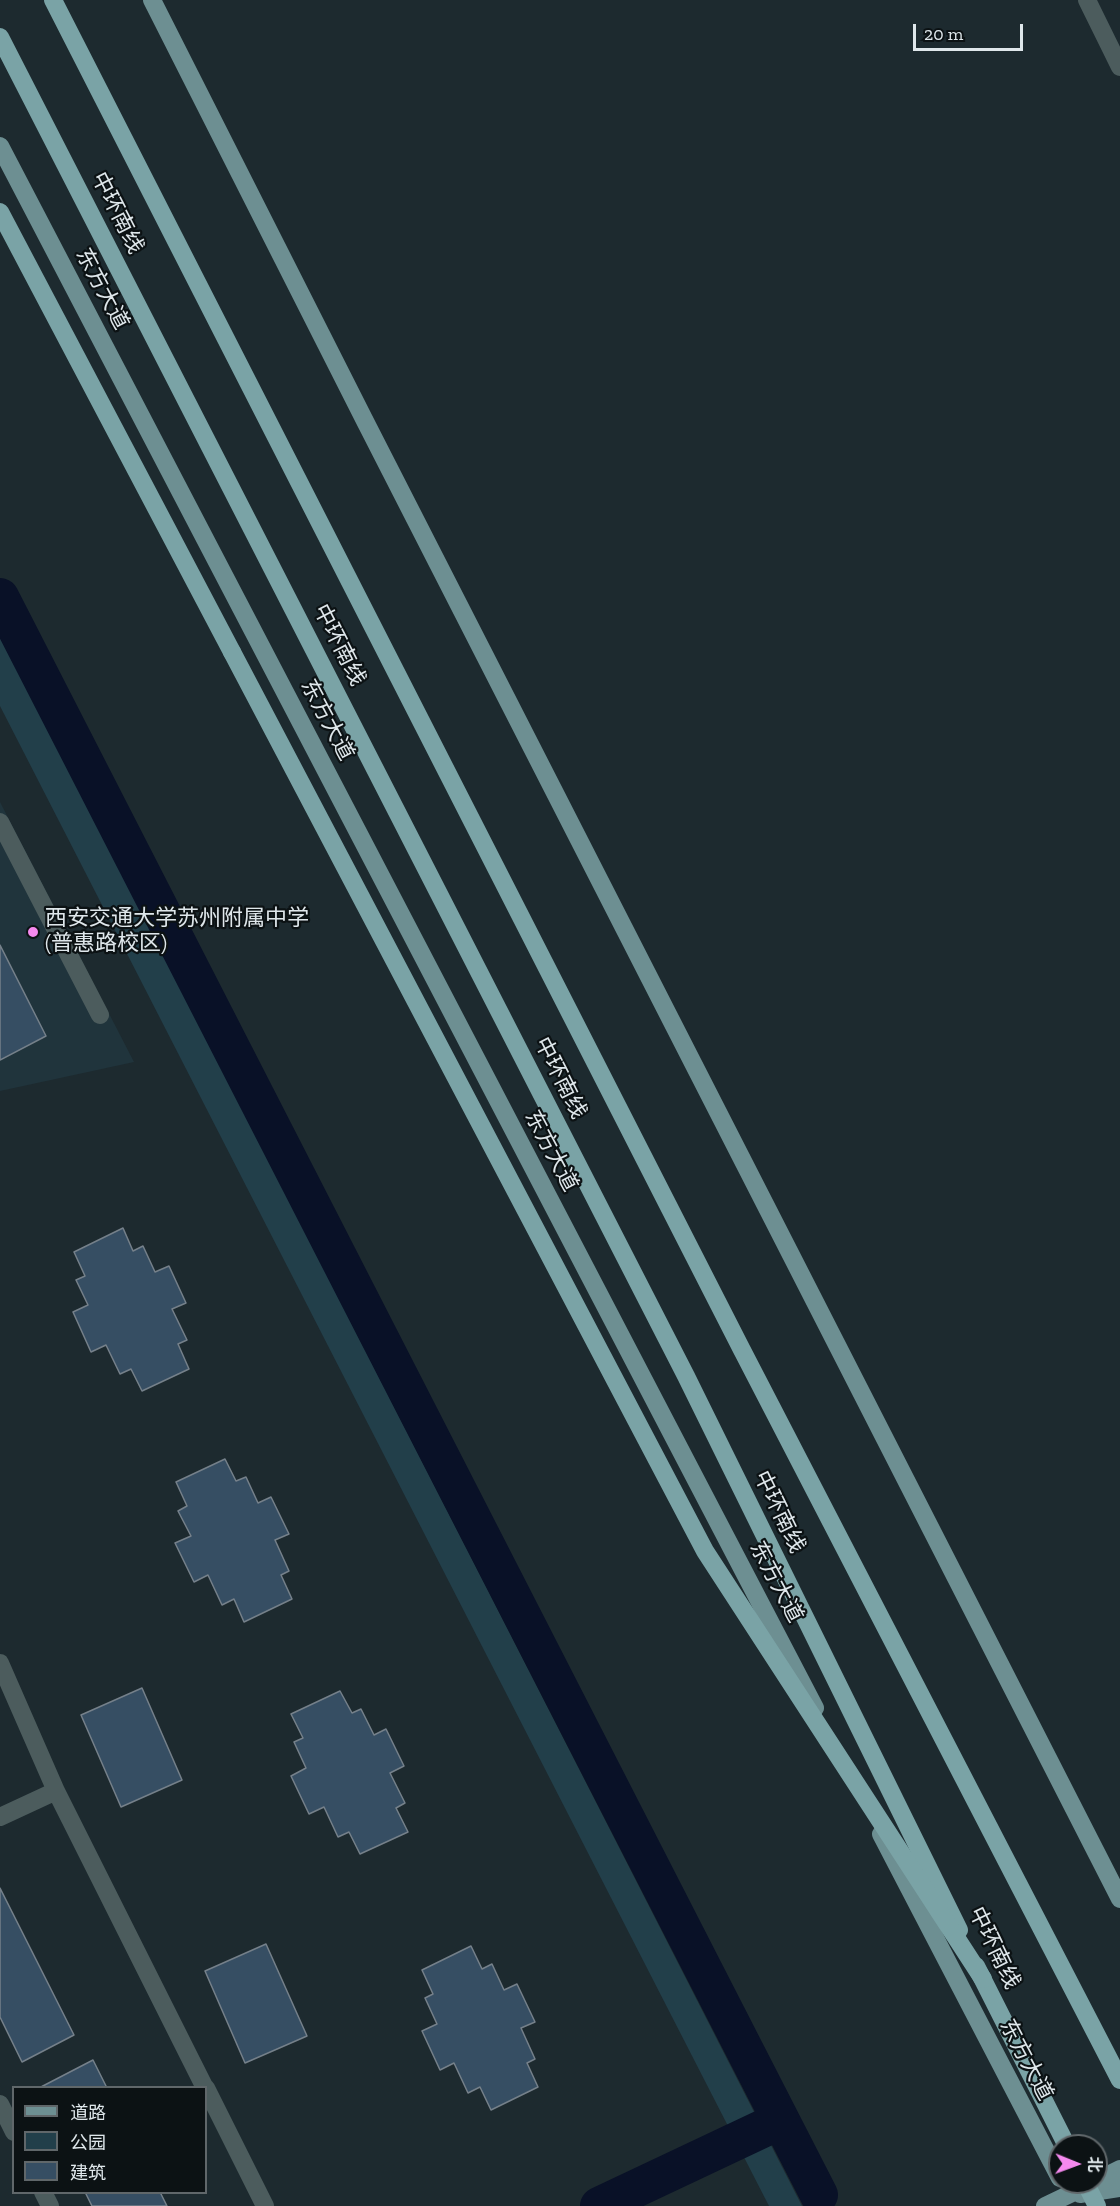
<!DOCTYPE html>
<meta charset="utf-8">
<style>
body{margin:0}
#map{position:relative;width:1120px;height:2206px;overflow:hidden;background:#1d2a2f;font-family:"Zilla Slab","Noto Sans SC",serif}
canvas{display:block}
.legend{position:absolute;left:12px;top:2086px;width:195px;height:108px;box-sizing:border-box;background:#0c1214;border:2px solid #60676a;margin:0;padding:8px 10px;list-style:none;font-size:18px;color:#dfe7eb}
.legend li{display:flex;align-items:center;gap:12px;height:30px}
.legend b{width:30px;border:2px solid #60676a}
.north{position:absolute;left:1048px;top:2134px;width:60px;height:60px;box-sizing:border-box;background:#0c1214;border:2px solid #60676a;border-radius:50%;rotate:91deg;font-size:16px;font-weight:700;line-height:24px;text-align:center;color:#dfe7eb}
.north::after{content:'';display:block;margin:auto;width:21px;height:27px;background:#f589ee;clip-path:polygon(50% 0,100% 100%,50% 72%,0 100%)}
.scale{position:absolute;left:913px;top:24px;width:110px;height:27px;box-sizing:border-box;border:3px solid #dfe7eb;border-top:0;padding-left:8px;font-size:18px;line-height:21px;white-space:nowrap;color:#dfe7eb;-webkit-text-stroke:4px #0c1214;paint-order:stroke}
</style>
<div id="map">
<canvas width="1120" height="2206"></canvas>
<ul class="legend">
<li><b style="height:8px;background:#6d8f92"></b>道路</li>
<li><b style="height:16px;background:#223f4a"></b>公园</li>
<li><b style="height:16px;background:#364e63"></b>建筑</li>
</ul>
<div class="north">北</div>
<div class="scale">20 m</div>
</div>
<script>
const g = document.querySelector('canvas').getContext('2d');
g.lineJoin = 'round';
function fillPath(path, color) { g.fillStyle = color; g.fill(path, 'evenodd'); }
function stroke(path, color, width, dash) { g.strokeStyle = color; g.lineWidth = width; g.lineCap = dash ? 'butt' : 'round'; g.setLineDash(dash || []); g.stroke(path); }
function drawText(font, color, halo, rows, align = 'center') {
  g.font = font + ' "Zilla Slab","Noto Sans SC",serif'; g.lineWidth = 4.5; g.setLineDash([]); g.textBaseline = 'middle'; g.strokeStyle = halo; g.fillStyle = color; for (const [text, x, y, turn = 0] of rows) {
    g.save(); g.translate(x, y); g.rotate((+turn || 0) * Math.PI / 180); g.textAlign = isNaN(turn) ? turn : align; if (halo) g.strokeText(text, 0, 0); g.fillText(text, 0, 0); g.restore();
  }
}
fillPath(new Path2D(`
 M0,802L134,1062L0,1091Z`), '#20343c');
fillPath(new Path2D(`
 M0,634L802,2206H769L0,706Z`), '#223f4a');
stroke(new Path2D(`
 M0,597L819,2195
 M599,2206L779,2121`), '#091127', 38);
const building = new Path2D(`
 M0,945L46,1036L0,1060Z
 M123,1228L133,1251L143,1246L155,1272L169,1266L186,1303L172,1309L187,1340L178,1344L189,1369L142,1391L131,1369L120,1374L106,1345L91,1352L73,1312L88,1305L76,1280L85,1276L74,1252Z
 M225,1459L236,1481L246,1477L258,1503L271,1497L289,1534L275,1540L289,1571L281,1575L292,1599L244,1622L234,1599L222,1605L208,1575L194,1582L175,1543L191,1536L178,1511L187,1506L176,1482Z
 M142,1688L182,1780L121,1807L81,1715Z
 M340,1691L352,1713L361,1709L374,1735L386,1729L404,1766L390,1773L405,1803L396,1808L408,1832L360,1854L349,1832L338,1837L324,1807L309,1814L291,1776L306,1768L294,1742L303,1738L291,1714Z
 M0,1888L74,2035L22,2062L0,2017Z
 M266,1944L307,2036L245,2063L205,1971Z
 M471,1946L482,1969L492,1964L504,1990L517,1984L535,2022L521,2028L535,2059L527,2063L538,2087L491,2110L480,2087L468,2093L454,2063L440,2070L422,2031L437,2024L425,1998L433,1994L422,1970Z
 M93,2060L107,2088H39Z
 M85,2192H160L167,2206H92Z`);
fillPath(building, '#364e63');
stroke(building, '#75808a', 1.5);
stroke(new Path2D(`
 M1087,0L1120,67
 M0,822L100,1015
 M0,1663L56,1791L205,2088
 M0,1817L56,1791
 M206,2088L265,2206
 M0,2104L14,2132
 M43,2192L50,2206`), '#4c5c5d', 18);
stroke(new Path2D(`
 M152,0L366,423L1120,1899
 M0,146L815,1708
 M881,1834L1060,2178
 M1096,2181L1120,2169
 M1080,2194L1120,2188
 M1045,2206L1095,2182`), '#6d8f92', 18);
stroke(new Path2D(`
 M53,0L742,1350L1120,2080
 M0,37L686,1376L959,1930
 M0,212L232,652
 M976,1966L1067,2146`), '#7aa3a6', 18);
stroke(new Path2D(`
 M232,652L705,1551L983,1979
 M1085,2182L1097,2206`), '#7aa3a6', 18);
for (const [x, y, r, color] of [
 [33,932,6,"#f589ee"]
]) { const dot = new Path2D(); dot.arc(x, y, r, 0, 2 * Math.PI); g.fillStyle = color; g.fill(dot); stroke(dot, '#0c1214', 2); }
drawText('22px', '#dfe7eb', '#0c1214', [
 ["中环南线",117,213,63],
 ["东方大道",102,289,62],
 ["中环南线",339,645,63],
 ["东方大道",327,720,62],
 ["中环南线",560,1078,63],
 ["东方大道",551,1151,62],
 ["中环南线",779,1512,64],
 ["东方大道",776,1582,62],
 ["中环南线",994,1948,64],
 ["东方大道",1026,2060,62]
]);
drawText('22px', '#dfe7eb', '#0c1214', [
 ["西安交通大学苏州附属中学",45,919],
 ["(普惠路校区)",45,944]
], 'left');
</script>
